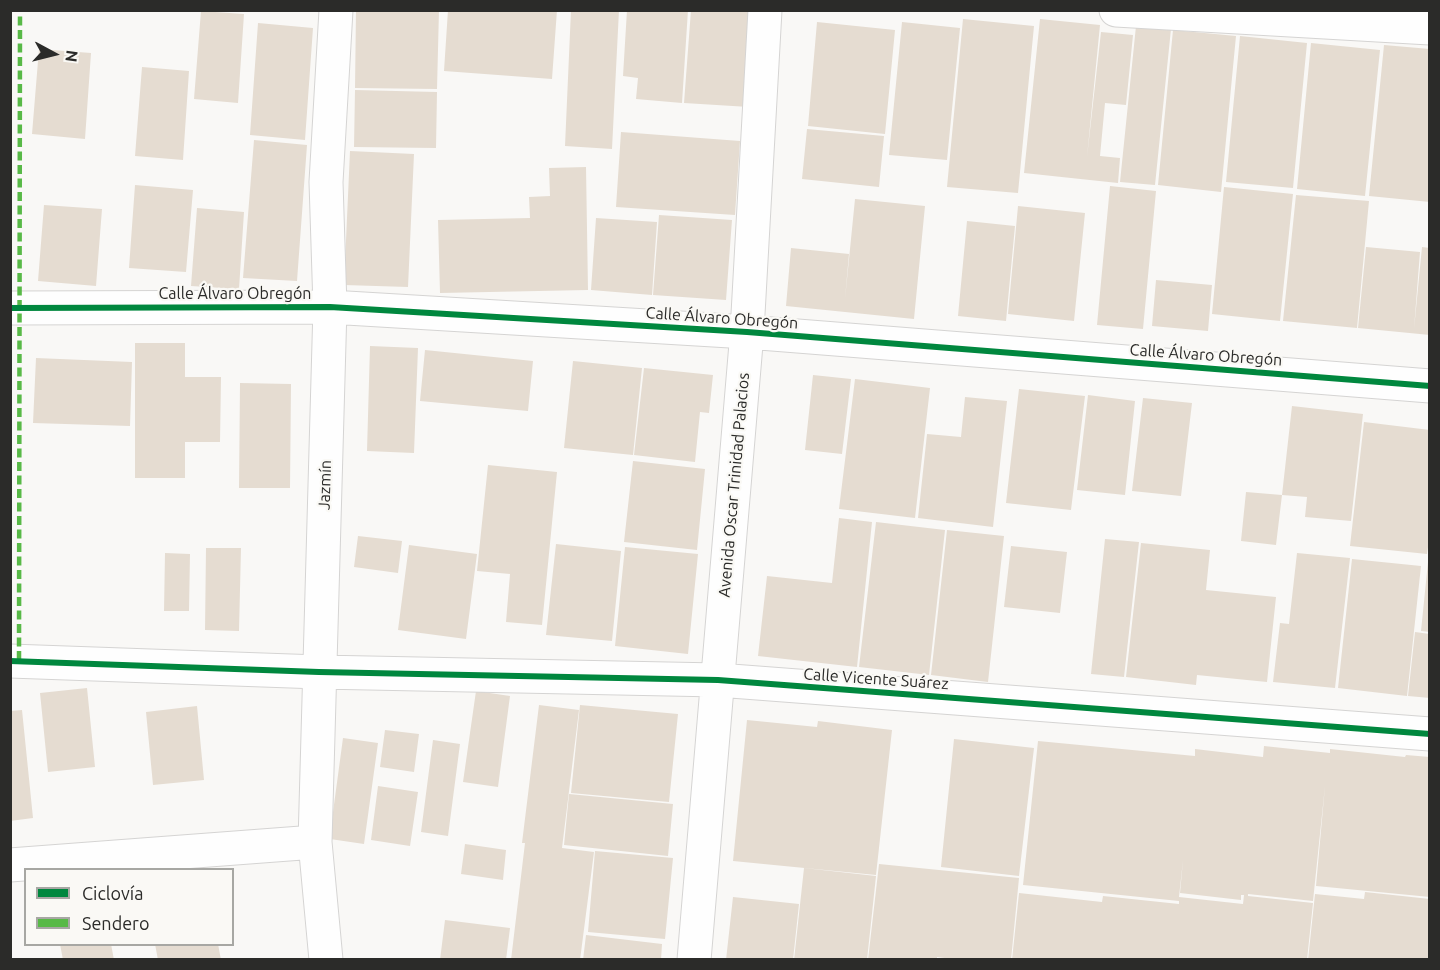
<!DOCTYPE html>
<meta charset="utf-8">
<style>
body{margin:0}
#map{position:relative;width:1440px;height:970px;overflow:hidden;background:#f9f8f6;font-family:Ubuntu,sans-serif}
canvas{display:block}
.frame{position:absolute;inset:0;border:12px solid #2b2b29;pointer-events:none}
.legend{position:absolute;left:24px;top:868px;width:210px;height:78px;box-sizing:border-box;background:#faf9f5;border:2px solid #a7a7a3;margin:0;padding:8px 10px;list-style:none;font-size:18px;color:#2b2b29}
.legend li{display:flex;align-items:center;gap:12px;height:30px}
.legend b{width:30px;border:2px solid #a7a7a3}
.north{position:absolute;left:24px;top:24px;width:60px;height:60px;-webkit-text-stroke:4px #faf9f5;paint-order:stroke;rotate:97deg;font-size:16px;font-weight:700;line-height:24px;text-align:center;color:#2b2b29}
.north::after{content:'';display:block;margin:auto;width:21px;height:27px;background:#2b2b29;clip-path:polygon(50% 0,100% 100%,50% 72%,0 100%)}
</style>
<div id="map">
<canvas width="1440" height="970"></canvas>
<div class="frame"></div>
<ul class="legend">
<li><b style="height:8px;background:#00873e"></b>Ciclovía</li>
<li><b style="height:8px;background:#58b947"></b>Sendero</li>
</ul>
<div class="north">N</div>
</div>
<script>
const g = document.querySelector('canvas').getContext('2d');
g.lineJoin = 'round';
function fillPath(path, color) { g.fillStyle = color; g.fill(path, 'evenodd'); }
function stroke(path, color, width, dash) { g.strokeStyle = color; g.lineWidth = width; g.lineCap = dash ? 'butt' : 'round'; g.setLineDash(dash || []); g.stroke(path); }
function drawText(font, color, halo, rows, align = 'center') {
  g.font = font + ' Ubuntu,sans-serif'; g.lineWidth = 4.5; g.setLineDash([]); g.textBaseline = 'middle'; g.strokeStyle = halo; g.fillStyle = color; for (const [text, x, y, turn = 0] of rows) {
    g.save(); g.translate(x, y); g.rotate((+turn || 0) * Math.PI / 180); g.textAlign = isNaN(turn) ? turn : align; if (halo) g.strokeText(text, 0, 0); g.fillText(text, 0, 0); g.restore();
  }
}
fillPath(new Path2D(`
 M356,10H439L437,89L355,88Z
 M448,10H557L552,79L444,71Z
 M571,10H619L612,149L565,146Z
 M627,10H688L682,103L636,99L638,78L623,76Z
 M691,10L756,12L749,107L684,103Z
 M201,11L244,14L238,103L194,99Z
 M963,19L1034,26L1018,193L947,187Z
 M1040,19L1100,25L1087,157L1101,32L1133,35L1126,105L1105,103L1100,156L1120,158L1118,183L1024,173Z
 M817,22L895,30L885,134L808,126Z
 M902,22L960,28L947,160L889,155Z
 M258,23L313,28L305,140L250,135Z
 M1136,26L1171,29L1155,185L1120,182Z
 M1173,30L1236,36L1221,192L1158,185Z
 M1240,36L1307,43L1293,188L1226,182Z
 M1311,43L1380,50L1365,196L1297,189Z
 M1384,45L1430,49V202L1369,196Z
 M39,49L91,53L85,139L32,134Z
 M142,67L189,71L183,160L135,156Z
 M355,90L437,92L436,148L354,147Z
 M807,129L884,136L879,187L802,179Z
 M621,132L740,141L735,215L616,207Z
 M254,140L307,145L297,281L243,278Z
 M350,151L414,154L408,287L344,285Z
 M586,167L588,290L440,293L438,220L530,218L529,197L550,196L549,168Z
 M135,185L193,190L186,272L129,268Z
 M1110,186L1156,191L1143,329L1097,325Z
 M1224,187L1293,194L1280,321L1212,314Z
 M1296,195L1369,201L1357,328L1283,321Z
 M855,199L925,206L914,319L786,306L791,248L849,254L845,299Z
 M44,205L102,209L96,286L38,281Z
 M1018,206L1085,213L1074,321L1008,314Z
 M197,208L244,212L239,289L191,286Z
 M659,215L732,220L726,300L653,295Z
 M596,218L657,222L652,295L591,290Z
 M967,221L1015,226L1006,321L958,316Z
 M1366,247L1420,252L1414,329L1422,247L1430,248V335L1358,328Z
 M1156,280L1212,285L1208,331L1152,326Z
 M135,343H185V377H221L220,442H185V478H135Z
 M370,346L418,348L414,453L367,451Z
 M425,350L533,361L528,411L420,401Z
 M36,358L132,362L130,426L33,423Z
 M573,361L642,368L633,455L564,448Z
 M644,368L713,375L709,413L700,412L695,462L634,455Z
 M813,375L851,379L842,454L805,450Z
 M855,379L930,388L915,518L839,509Z
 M240,383L291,384L290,488H239Z
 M1019,389L1085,396L1071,510L1006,503Z
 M1088,395L1135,401L1125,495L1077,490Z
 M965,397L1007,401L993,527L918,518L927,434L961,437Z
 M1143,398L1192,403L1181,496L1132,491Z
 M1292,406L1363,414L1351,521L1305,517L1307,497L1282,495Z
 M1364,422L1430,430V533L1427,554L1350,546Z
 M633,461L705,469L697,550L624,542Z
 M488,465L557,472L542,625L506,622L510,574L477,571Z
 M1246,492L1282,495L1276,545L1241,541Z
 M839,518L872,522L857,667L758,656L767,576L832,583Z
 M876,522L945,530L929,675L859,667Z
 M947,530L1004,536L988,682L931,675Z
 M358,536L402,541L398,573L354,567Z
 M1105,539L1139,542L1124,677L1091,674Z
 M1141,543L1210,550L1206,590L1276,597L1267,682L1197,675L1196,685L1126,677Z
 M556,544L621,551L612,641L546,635Z
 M409,545L477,554L466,639L398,630Z
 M1011,546L1067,552L1060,613L1004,607Z
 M625,547L698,554L688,654L615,646Z
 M206,548H241L239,631L205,630Z
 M165,553L190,554L189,611H164Z
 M1297,553L1350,558L1335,688L1273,682L1280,623L1289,624Z
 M1352,559L1421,566L1407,696L1338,688Z
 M1428,562H1430V632L1421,631Z
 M1415,632L1430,634V698L1408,696Z
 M87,688L95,767L48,772L40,693Z
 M476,691L510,696L498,787L463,782Z
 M539,705L579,710L562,848L594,852L580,960H511L525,843H522Z
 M580,705L678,714L669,802L571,793Z
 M197,706L204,780L153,785L146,712Z
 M22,710L33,818L10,821V711Z
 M747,720L817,727L818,721L892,730L876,875L733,861Z
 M385,730L419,734L414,772L380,767Z
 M343,738L378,743L364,844L330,839L324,811L333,812Z
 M954,739L1034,748L1019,876L941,867Z
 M433,740L460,744L448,836L421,832Z
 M1038,741L1195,756V749L1263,757L1264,746L1330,753V749L1405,757L1406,755L1430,757V897L1316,886L1325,786L1313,901L1248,894V896L1313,903L1307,960H1012L1019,893L1102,902L1103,896L1179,904V901L1023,885ZM1183,860L1180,893L1241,900V895H1244L1243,904L1179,897Z
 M378,786L418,792L410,846L371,840Z
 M569,794L673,804L668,856L564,845Z
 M465,844L506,850L503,880L461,874Z
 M595,851L673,858L665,939L588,932Z
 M879,864L1019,878L1011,960H959L937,957V960H868Z
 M804,868L876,876L867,960H794Z
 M1365,892L1430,899V960H1308L1315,894L1364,899Z
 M733,897L799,904L793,960H726Z
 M445,920L510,928L506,960H440Z
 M586,935L662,944L661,960H583Z
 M60,944H111L114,960H63Z
 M155,944H218L221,960H158Z`), '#e5dcd1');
const street = new Path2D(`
 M1116,10L1430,28
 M10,308L330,307L747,332L1430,386
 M10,661L319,672L718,680L1430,734
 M10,865L315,842
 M326,960L315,842L330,307L326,182L336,10
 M694,960L747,332L765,10`);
stroke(street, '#d5d4d3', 35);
stroke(street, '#fefefe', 33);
stroke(new Path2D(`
 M19,660L20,10`), '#58b947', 4.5, [9, 4.5]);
stroke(new Path2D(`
 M10,308L330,307L747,332L1430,386
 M10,661L319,672L718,680L1430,734`), '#00873e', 6);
drawText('16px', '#2b2b29', '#faf9f5', [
 ["Calle Álvaro Obregón",235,294],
 ["Calle Álvaro Obregón",722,318,4],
 ["Calle Álvaro Obregón",1206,355,4],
 ["Jazmín",325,485,-88],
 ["Avenida Oscar Trinidad Palacios",734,485,-85],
 ["Calle Vicente Suárez",876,679,4]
]);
</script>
